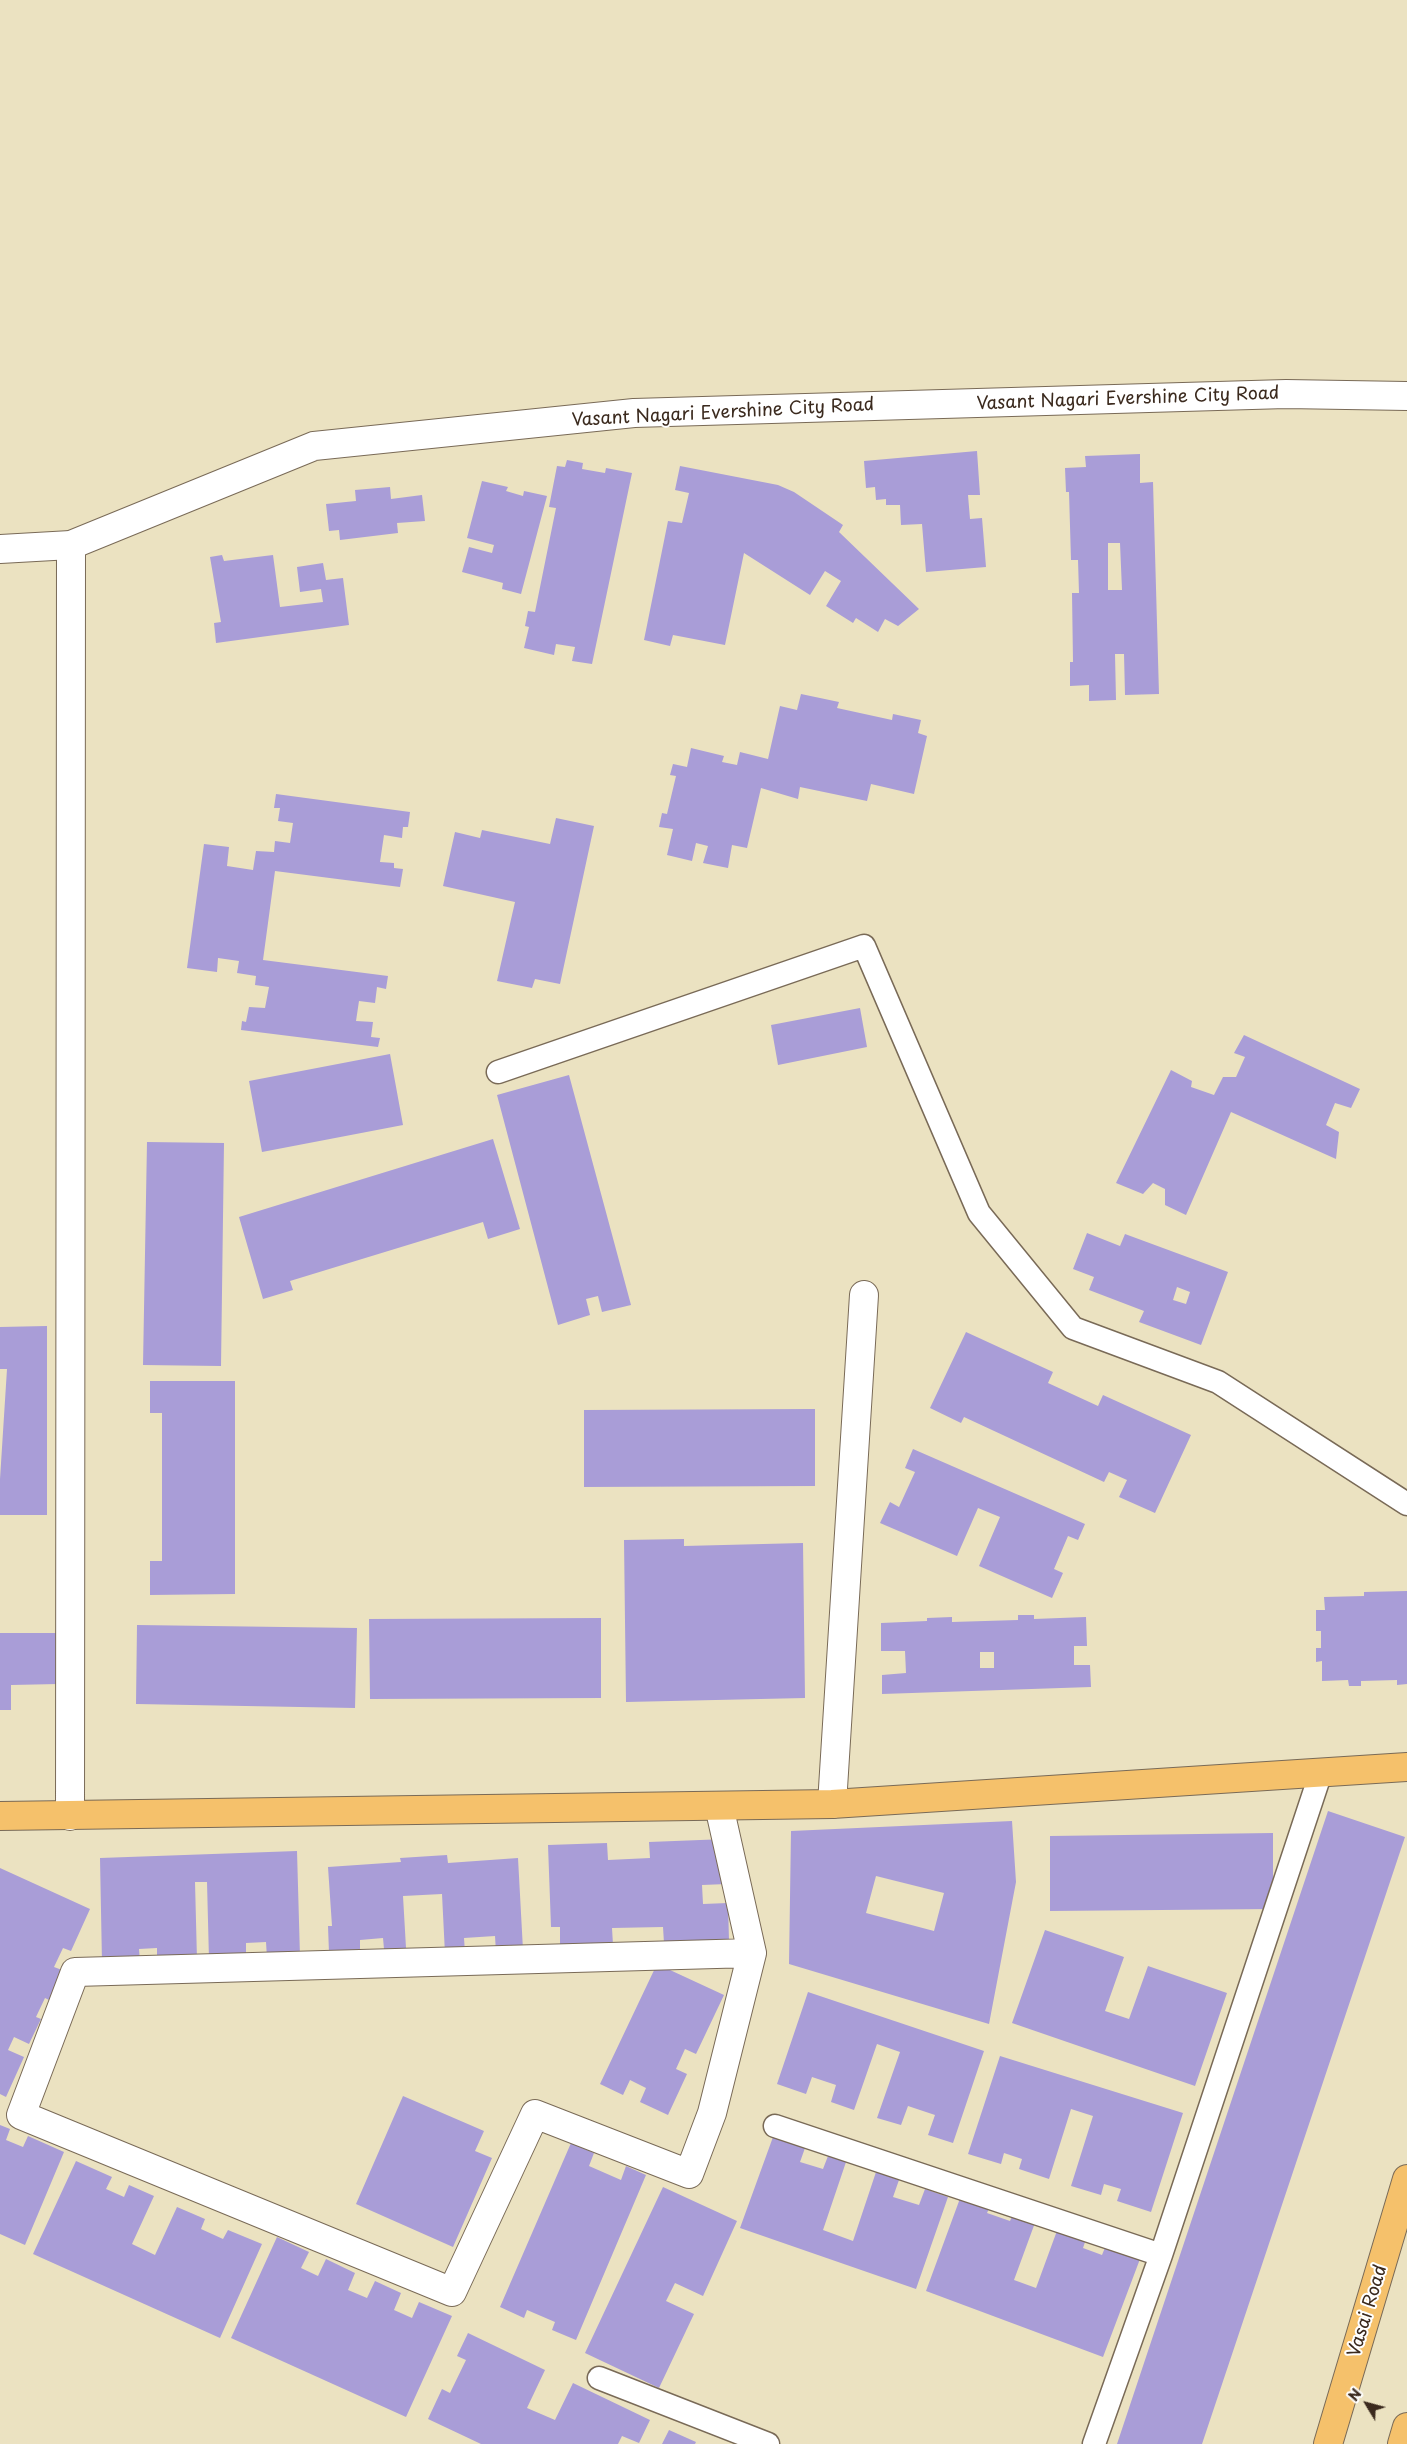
<!DOCTYPE html>
<style>
body{margin:0}
#map{position:relative;width:1407px;height:2444px;overflow:hidden;background:#ebe2c1;font-family:"Playpen Sans",sans-serif}
canvas{display:block}
.north{position:absolute;left:1342px;top:2379px;width:50px;height:50px;-webkit-text-stroke:4px #fff;paint-order:stroke;rotate:307deg;font-size:14px;font-weight:700;line-height:20px;text-align:center;color:#3b2a1e}
.north::after{content:'';display:block;margin:auto;width:18px;height:22px;background:#3b2a1e;clip-path:polygon(50% 0,100% 100%,50% 72%,0 100%)}
</style>
<div id="map">
<canvas width="1407" height="2444"></canvas>
<div class="north">N</div>
</div>
<script>
const g = document.querySelector('canvas').getContext('2d');
g.lineJoin = 'round';
function fillPath(path, color) { g.fillStyle = color; g.fill(path, 'evenodd'); }
function stroke(path, color, width, dash) { g.strokeStyle = color; g.lineWidth = width; g.lineCap = dash ? 'butt' : 'round'; g.setLineDash(dash || []); g.stroke(path); }
function drawText(font, color, halo, rows, align = 'center') {
  g.font = font + ' "Playpen Sans",sans-serif'; g.lineWidth = 4; g.setLineDash([]); g.textBaseline = 'middle'; g.strokeStyle = halo; g.fillStyle = color; for (const [text, x, y, turn = 0] of rows) {
    g.save(); g.translate(x, y); g.rotate((+turn || 0) * Math.PI / 180); g.textAlign = isNaN(turn) ? turn : align; if (halo) g.strokeText(text, 0, 0); g.fillText(text, 0, 0); g.restore();
  }
}
fillPath(new Path2D(`
 M977,451L980,495H968L970,519L982,518L986,567L926,572L922,524L901,525L900,505H886V499L876,500L875,487L866,488L864,461Z
 M1140,454V483L1153,482L1159,694L1125,695L1124,654H1115L1116,700L1089,701V685L1070,686V662H1073L1072,593H1079L1078,560H1071L1069,492H1066L1065,468L1086,467L1085,456ZM1108,543H1120L1122,590H1108Z
 M567,460L583,463L582,469L605,473L606,468L632,473L592,664L572,661L575,647L556,644L554,655L524,648L529,627L525,626L528,611L535,612L556,508L549,507L557,466L565,467Z
 M680,466L778,485L794,492L843,525L839,532L919,609L898,626L885,619L878,632L856,618L853,623L826,606L841,581L825,571L810,595L744,553L725,645L673,635L670,646L644,640L668,521L682,523L689,493L675,490Z
 M482,481L508,487L506,491L523,496L524,491L547,496L521,594L502,589L503,583L462,572L469,547L492,553L494,545L467,538Z
 M390,487L391,499L422,495L425,521L397,523L398,533L340,540L339,530L329,531L326,504L356,501L355,490Z
 M222,555L224,561L273,555L280,607L323,602L321,589L300,592L297,567L323,563L326,580L343,578L349,625L216,643L214,623L221,622L210,557Z
 M801,694L839,702L837,708L892,720L893,714L921,720L918,733L927,736L914,794L871,784L867,801L800,787L798,799L761,788L747,848L732,845L728,868L703,863L708,846L696,843L692,861L667,855L673,829L659,827L662,813L667,814L676,776L670,775L673,764L687,767L691,748L724,756L722,762L737,765L740,752L768,759L780,706L797,710Z
 M276,794L410,812L408,827H403L402,838L384,835L380,862L394,863V868L403,869L400,887L275,871L263,960L388,976L386,989L377,987L375,1003L359,1001L356,1021L373,1022L371,1037L380,1038L378,1047L241,1030L242,1021L246,1022L249,1007L265,1008L269,987L255,985L256,976L237,973L239,961L218,958L217,972L187,968L204,844L229,847L227,866L253,870L256,851L274,852L275,841L290,843L293,823L278,821L280,808H274Z
 M556,818L594,826L560,984L535,979L532,988L497,981L515,902L443,886L455,832L480,838L482,830L550,844Z
 M860,1008L867,1047L778,1065L771,1025Z
 M1244,1035L1360,1089L1351,1108L1335,1103L1326,1125L1339,1132L1336,1159L1231,1112L1186,1215L1165,1205V1189L1153,1183L1143,1194L1116,1183L1171,1070L1192,1081L1191,1087L1214,1095L1223,1077H1236L1245,1057L1234,1053Z
 M390,1054L403,1125L262,1152L249,1081Z
 M569,1075L631,1305L602,1312L598,1296L586,1299L590,1315L558,1325L497,1095Z
 M493,1139L520,1229L488,1239L483,1222L290,1281L293,1290L263,1299L239,1217Z
 M147,1142L224,1143L221,1366L143,1365Z
 M1087,1233L1120,1246L1125,1234L1228,1272L1201,1345L1139,1322L1144,1311L1089,1290L1094,1277L1073,1269ZM1177,1287L1190,1292L1186,1304L1173,1300Z
 M47,1326V1515H0V1479L7,1369H0V1327Z
 M966,1332L1053,1372L1048,1383L1098,1406L1103,1395L1191,1435L1155,1513L1119,1497L1127,1480L1109,1472L1104,1482L964,1417L961,1423L930,1408Z
 M150,1381H235V1594L150,1595V1561H162V1413H150Z
 M815,1409V1486L584,1487V1410Z
 M913,1449L1085,1524L1078,1540L1068,1536L1054,1569L1063,1573L1052,1598L979,1566L1000,1517L978,1508L957,1556L880,1523L890,1502L899,1507L915,1472L905,1468Z
 M684,1539V1546L803,1543L805,1698L626,1702L624,1540Z
 M1407,1591V1684L1397,1685V1680L1361,1681V1686H1349L1348,1680L1322,1681V1661L1316,1662V1648H1321V1631H1316V1610H1325L1324,1597L1364,1596V1592Z
 M1018,1615H1034V1619L1086,1617L1087,1646H1074V1665H1090L1091,1687L882,1694V1675L906,1673L905,1651H881V1623L927,1621V1618L952,1617V1622L1018,1620ZM980,1652H994V1668H980Z
 M601,1618V1698L370,1699L369,1619Z
 M137,1625L357,1628L355,1708L136,1704Z
 M0,1633H67L58,1684L11,1685V1710H0Z
 M1328,1811L1405,1837L1202,2444H1117Z
 M1012,1821L1016,1882L989,2024L789,1964L791,1831ZM876,1876L944,1893L934,1931L866,1913Z
 M1273,1833V1909L1050,1911V1836Z
 M726,1839L727,1884L702,1885L703,1904L728,1903L729,1941L664,1943L663,1927L612,1928L613,1945L560,1947V1927H551L548,1845L607,1843L608,1860L650,1858L649,1842Z
 M297,1851L300,1957L267,1958L266,1942L246,1943V1959L209,1960L207,1882H195L197,1960L157,1961V1948L139,1949L140,1962L102,1963L100,1858Z
 M447,1855L448,1863L518,1858L523,1950L496,1952L495,1936L464,1938L465,1953L445,1954L442,1894L403,1896L406,1948L384,1949L383,1938L360,1940V1950L329,1953L328,1926H332L328,1867L401,1862L400,1858Z
 M0,1868L90,1909L71,1951L63,1948L54,1967L62,1970L49,2000L45,1998L36,2017L41,2019L29,2044L14,2037L8,2050L24,2057L6,2097L0,2094Z
 M1045,1930L1124,1957L1105,2011L1129,2019L1148,1966L1227,1993L1195,2086L1012,2023Z
 M657,1964L724,1995L696,2054L685,2049L676,2069L687,2074L668,2115L640,2102L646,2088L630,2080L623,2095L600,2084Z
 M808,1992L984,2051L953,2143L928,2135L935,2115L908,2106L901,2125L877,2118L900,2052L877,2044L854,2110L831,2102L836,2085L812,2077L806,2094L777,2084Z
 M1000,2056L1183,2113L1151,2212L1117,2201L1121,2189L1104,2184L1101,2195L1071,2186L1093,2116L1071,2109L1049,2179L1019,2169L1022,2159L1004,2153L1001,2164L968,2154Z
 M403,2096L484,2131L475,2151L492,2158L453,2247L356,2204Z
 M0,2125L10,2129L6,2140L23,2147L28,2136L64,2152L25,2245L0,2234Z
 M773,2137L805,2148L800,2162L823,2169L828,2156L846,2162L823,2230L853,2241L876,2172L899,2180L893,2197L919,2205L925,2189L948,2197L916,2289L740,2228Z
 M571,2143L594,2153L589,2166L621,2180L626,2166L646,2175L576,2340L552,2330L555,2322L527,2310L524,2318L500,2307Z
 M76,2161L112,2177L106,2189L124,2197L129,2185L154,2196L132,2244L155,2255L177,2207L205,2219L201,2229L223,2239L228,2230L262,2244L220,2338L33,2254Z
 M663,2187L737,2221L703,2296L675,2283L666,2301L694,2314L659,2388L585,2353Z
 M962,2193L991,2204L987,2213L1010,2221L1014,2212L1036,2220L1014,2280L1036,2288L1058,2228L1086,2239L1083,2248L1102,2255L1106,2245L1140,2259L1103,2357L926,2291Z
 M277,2237L309,2252L301,2268L318,2276L326,2259L355,2273L348,2290L367,2298L375,2281L401,2293L394,2310L412,2318L419,2302L452,2316L406,2417L231,2338Z
 M468,2333L545,2370L527,2408L555,2420L573,2383L650,2420L639,2443L622,2436L618,2444H481L428,2419L442,2389L450,2393L466,2360L457,2356Z
 M669,2430L696,2442L695,2444H662Z`), '#a99dd7');
const service = new Path2D(`
 M498,1072L864,946L979,1213L1073,1328L1218,1382L1407,1504
 M775,2126L1161,2255
 M599,2378L768,2444
 M1094,2444L1161,2255L1321,1772`);
const minor = new Path2D(`
 M832,1804L864,1295
 M719,1806L752,1953L75,1972L21,2115L452,2292L535,2114L689,2174L712,2113L752,1953
 M70,1816L71,545`);
const tertiary = new Path2D(`
 M0,549L71,545L314,446L634,413L1286,394L1407,396`);
const primary = new Path2D(`
 M0,1816L832,1804L1407,1767
 M1328,2444L1407,2179
 M1402,2444L1407,2427`);
stroke(service, '#796a57', 25);
stroke(minor, '#796a57', 30);
stroke(tertiary, '#796a57', 30);
stroke(primary, '#796a57', 30);
stroke(service, '#fff', 22);
stroke(minor, '#fff', 28);
stroke(tertiary, '#fff', 28);
stroke(primary, '#f5c16b', 28);
drawText('18px', '#3b2a1e', '#fff', [
 ["Vasant Nagari Evershine City Road",1128,399,-2],
 ["Vasant Nagari Evershine City Road",723,413,-3],
 ["Vasai Road",1368,2311,-73]
]);
</script>
